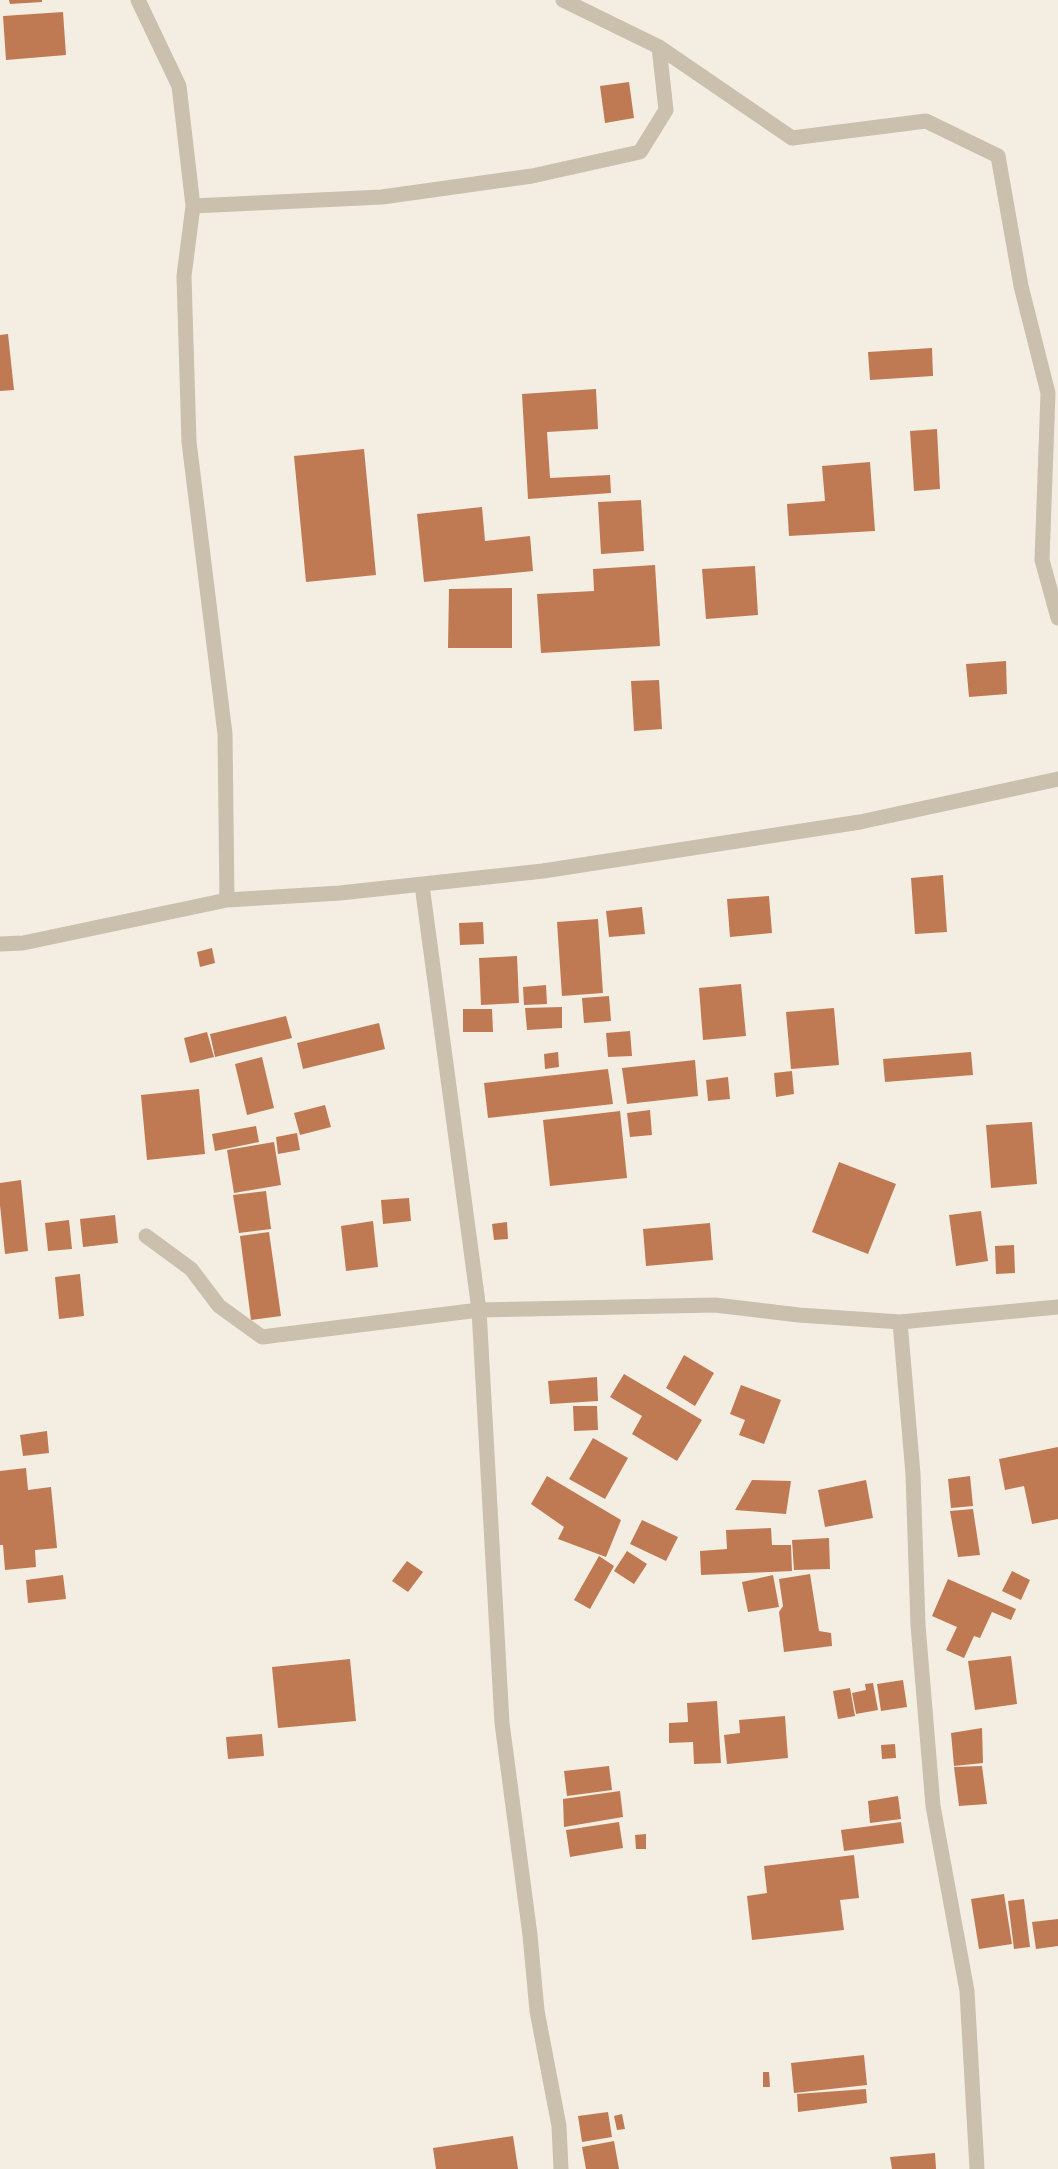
<!DOCTYPE html>
<style>
body{margin:0}
canvas{display:block;background:#f3ede2}
</style>
<canvas width="1058" height="2169"></canvas>
<script>
const g = document.querySelector('canvas').getContext('2d');
g.lineJoin = 'round';
function fillPath(path, color) { g.fillStyle = color; g.fill(path, 'evenodd'); }
function stroke(path, color, width, dash) { g.strokeStyle = color; g.lineWidth = width; g.lineCap = dash ? 'butt' : 'round'; g.setLineDash(dash || []); g.stroke(path); }
fillPath(new Path2D(`
 M9,0H42V2L10,4Z
 M63,12L66,55L6,60L3,16Z
 M629,82L634,118L605,123L600,86Z
 M8,334L14,390L0,391V335Z
 M932,348L933,376L870,380L868,352Z
 M596,389L598,429L547,432L550,478L610,475L611,493L528,499L522,394Z
 M937,429L940,489L914,491L910,431Z
 M364,449L376,575L306,582L294,456Z
 M870,462L875,531L789,536L787,504L825,501L822,466Z
 M641,500L644,551L601,554L598,502Z
 M482,507L485,541L530,536L533,571L424,582L417,514Z
 M655,565L660,646L541,653L537,594L594,591L593,569Z
 M755,566L758,615L706,619L702,569Z
 M512,588V648H448L449,589Z
 M1006,661L1007,694L969,697L966,664Z
 M659,680L662,729L634,731L631,681Z
 M943,875L947,932L915,934L911,878Z
 M769,896L772,933L730,937L727,899Z
 M642,907L645,934L609,937L606,911Z
 M598,919L603,993L562,996L557,922Z
 M483,922L484,944L460,945L459,923Z
 M212,948L215,963L200,967L197,952Z
 M517,956L519,1003L481,1005L479,958Z
 M741,984L746,1036L703,1040L699,988Z
 M546,985L547,1004L524,1005L523,987Z
 M609,996L611,1021L584,1023L582,998Z
 M562,1007V1028L527,1030L525,1008Z
 M834,1008L839,1065L791,1069L786,1012Z
 M463,1009H492L493,1032H463Z
 M286,1016L292,1038L215,1057L210,1034Z
 M379,1023L385,1049L303,1069L297,1043Z
 M630,1031L632,1056L608,1057L606,1033Z
 M207,1032L214,1057L190,1063L184,1038Z
 M558,1052L559,1067L545,1069L544,1054Z
 M971,1052L973,1075L885,1082L883,1059Z
 M262,1057L274,1108L247,1115L235,1064Z
 M695,1060L698,1096L627,1104L622,1068Z
 M608,1069L613,1104L488,1118L484,1083Z
 M792,1071L794,1094L776,1097L774,1073Z
 M728,1077L730,1099L708,1101L706,1080Z
 M199,1089L205,1154L147,1160L141,1095Z
 M325,1105L331,1127L300,1135L294,1113Z
 M650,1110L652,1135L630,1137L627,1113Z
 M620,1111L627,1178L550,1186L543,1120Z
 M1032,1122L1037,1184L991,1188L986,1125Z
 M256,1126L259,1142L215,1151L212,1134Z
 M297,1133L300,1150L278,1154L276,1137Z
 M274,1142L281,1185L234,1193L227,1150Z
 M839,1162L896,1184L868,1254L812,1232Z
 M21,1180L28,1251L5,1254L0,1205V1183Z
 M266,1191L271,1229L239,1233L233,1195Z
 M409,1198L411,1221L383,1224L381,1200Z
 M981,1211L988,1261L956,1266L949,1215Z
 M115,1215L118,1243L83,1247L80,1219Z
 M69,1220L72,1249L48,1251L45,1223Z
 M373,1221L378,1267L346,1271L341,1226Z
 M507,1222L508,1239L494,1240L492,1224Z
 M710,1223L713,1260L646,1266L643,1229Z
 M269,1232L281,1316L251,1320L240,1236Z
 M1014,1245L1015,1273L996,1274L995,1246Z
 M80,1274L84,1316L59,1319L55,1277Z
 M684,1355L714,1373L695,1406L666,1388Z
 M624,1374L702,1420L677,1461L632,1434L642,1416L610,1397Z
 M597,1377L598,1401L550,1404L548,1381Z
 M741,1385L781,1400L764,1444L739,1435L745,1420L730,1414Z
 M573,1406H597L598,1430L574,1431Z
 M47,1431L49,1453L23,1456L20,1435Z
 M593,1438L628,1458L605,1499L569,1479Z
 M1058,1447V1519L1032,1524L1024,1486L1005,1490L999,1459Z
 M26,1468L28,1490L51,1487L57,1548L35,1550L36,1567L5,1570L3,1545H0V1471Z
 M547,1476L621,1520L606,1557L558,1539L564,1527L531,1504Z
 M970,1476L973,1506L951,1508L948,1479Z
 M752,1480L791,1481L786,1514L735,1510Z
 M866,1480L873,1518L825,1527L818,1490Z
 M973,1509L980,1555L958,1557L950,1511Z
 M642,1520L678,1537L666,1561L630,1544Z
 M771,1528L772,1545H791L792,1571L701,1575L700,1551L727,1549L726,1530Z
 M829,1538L830,1569L794,1570L792,1540Z
 M627,1551L647,1564L634,1584L614,1571Z
 M599,1556L614,1566L590,1609L574,1600Z
 M407,1561L423,1572L408,1592L392,1581Z
 M1012,1571L1030,1580L1021,1600L1002,1591Z
 M810,1574L819,1631L831,1633L832,1646L784,1652L779,1612L783,1606L779,1579Z
 M63,1575L66,1599L28,1603L26,1580Z
 M773,1575L779,1607L748,1612L742,1582Z
 M948,1579L1016,1609L1011,1620L992,1612L980,1638L974,1636L964,1658L946,1650L957,1627L932,1616Z
 M1011,1656L1017,1704L975,1710L968,1661Z
 M350,1659L356,1721L278,1728L272,1667Z
 M903,1680L907,1707L881,1711L877,1684Z
 M873,1683L878,1710L856,1714L852,1693L866,1690L865,1684Z
 M850,1688L855,1716L838,1719L833,1691Z
 M717,1701L721,1763L694,1764L693,1742L669,1743V1723L688,1722L687,1703Z
 M785,1716L788,1758L727,1764L724,1735L740,1733L739,1720Z
 M982,1728L983,1763L954,1766L951,1733Z
 M262,1734L264,1756L228,1759L226,1737Z
 M895,1744L896,1758L882,1759L881,1745Z
 M609,1766L612,1790L567,1796L564,1771Z
 M982,1766L987,1804L959,1806L954,1767Z
 M620,1791L623,1817L564,1827L563,1799Z
 M898,1796L901,1819L870,1823L868,1801Z
 M619,1822L623,1848L570,1857L566,1830Z
 M901,1822L904,1843L844,1851L841,1830Z
 M646,1834V1849H636L635,1835Z
 M854,1855L859,1898L840,1900L844,1930L752,1940L747,1896L767,1893L764,1866Z
 M1004,1894L1012,1944L979,1949L971,1899Z
 M1024,1899L1030,1947L1014,1949L1008,1901Z
 M1058,1919V1946L1036,1949L1032,1922Z
 M864,2055L867,2085L794,2093L791,2063Z
 M763,2072H769L770,2087H763Z
 M866,2089L867,2103L798,2112L797,2094Z
 M608,2112L612,2137L582,2142L578,2116Z
 M622,2114L625,2129L617,2130L614,2116Z
 M513,2136L518,2169H436L433,2148Z
 M614,2141L619,2169H586L582,2147Z
 M935,2153L936,2169H892L890,2157Z`), '#c07a53');
stroke(new Path2D(`
 M138,0L179,86L193,206L184,276L189,442L225,734L227,900
 M563,0L659,47
 M193,206L382,197L532,176L640,152L666,110L659,47L792,138L926,121L998,156L1021,286L1048,393L1042,560L1058,618
 M422,885L479,1310L502,1723L530,1935L537,2011L559,2126L561,2169
 M0,944L23,943L227,900L340,893L543,871L860,822L1058,779
 M146,1236L191,1269L219,1306L262,1337L479,1310L715,1305L799,1315L900,1322L1058,1307
 M900,1322L913,1474L918,1625L933,1806L967,1991L977,2169`), '#cbbfae', 15);
</script>
